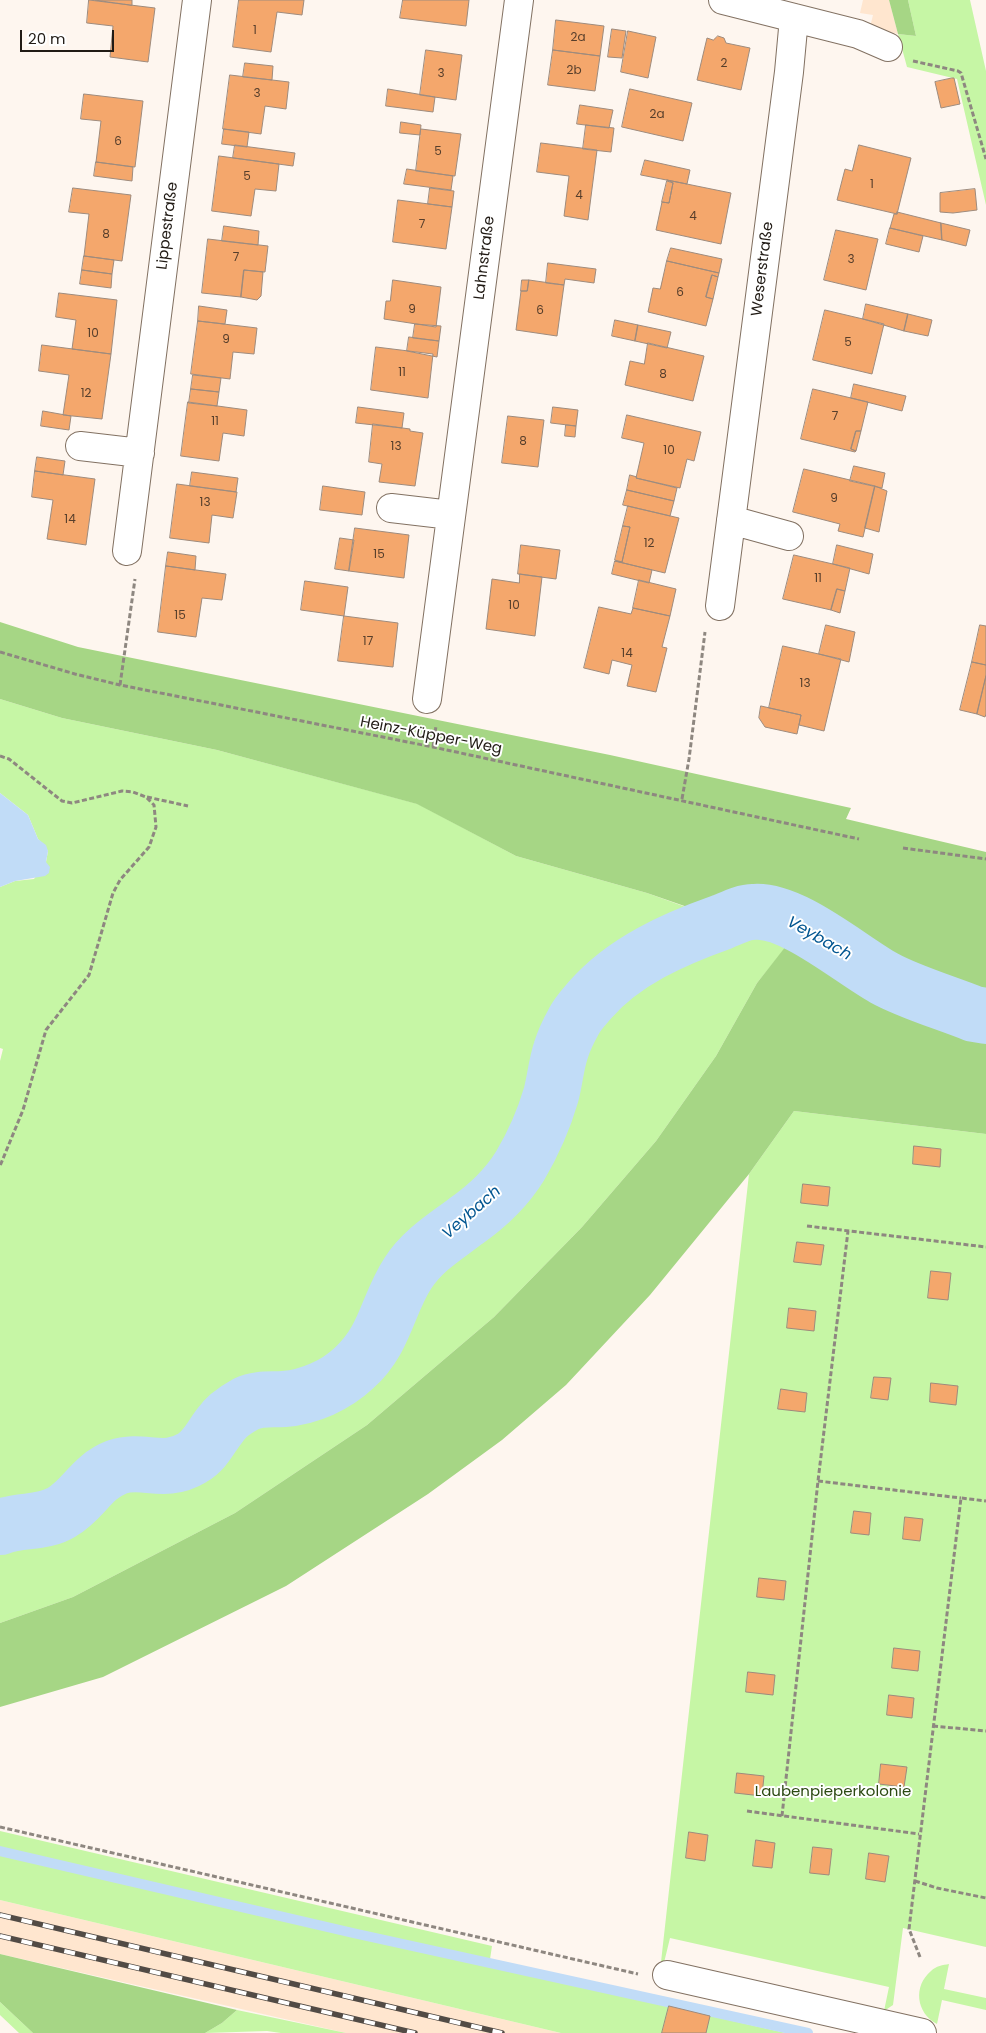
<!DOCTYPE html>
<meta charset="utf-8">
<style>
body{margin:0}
#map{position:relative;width:986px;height:2033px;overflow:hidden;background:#fef6ef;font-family:Poppins,sans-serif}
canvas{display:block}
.scale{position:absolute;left:20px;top:30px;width:94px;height:22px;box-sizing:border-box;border:2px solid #211b15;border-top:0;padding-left:6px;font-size:15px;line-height:18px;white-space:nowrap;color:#211b15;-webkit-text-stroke:4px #fff;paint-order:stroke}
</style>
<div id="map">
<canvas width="986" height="2033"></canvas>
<div class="scale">20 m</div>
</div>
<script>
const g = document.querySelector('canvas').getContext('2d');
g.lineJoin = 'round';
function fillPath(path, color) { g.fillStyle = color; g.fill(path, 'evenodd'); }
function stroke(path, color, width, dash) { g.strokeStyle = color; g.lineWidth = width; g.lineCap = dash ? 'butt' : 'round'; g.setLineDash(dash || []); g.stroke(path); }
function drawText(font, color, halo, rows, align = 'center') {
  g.font = font + ' Poppins,sans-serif'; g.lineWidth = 4; g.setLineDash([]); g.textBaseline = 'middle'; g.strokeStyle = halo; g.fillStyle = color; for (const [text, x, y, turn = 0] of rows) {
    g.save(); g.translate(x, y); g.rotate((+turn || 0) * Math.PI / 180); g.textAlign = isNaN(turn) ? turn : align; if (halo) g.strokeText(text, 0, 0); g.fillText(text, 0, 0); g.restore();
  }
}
fillPath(new Path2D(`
 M863,0H889L898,34L870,27L873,15L860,13Z
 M0,1900L561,2033H346L0,1954Z`), '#ffe6cf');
fillPath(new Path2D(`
 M908,0H970L986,71V205L957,79L907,67L898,34L916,36Z
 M0,699L62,718L217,750L418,804L516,856L647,893L708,915C657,933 618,952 582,993C576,1000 567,1008 562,1016C558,1025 556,1036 553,1045C541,1080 533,1116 514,1148C503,1165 492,1182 477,1195C455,1216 427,1229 408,1253C384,1284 379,1324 352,1353C329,1378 297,1381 266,1388C256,1390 246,1391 237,1396C214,1409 207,1437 187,1451C166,1465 140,1448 114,1457C87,1467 86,1486 67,1501C47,1515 23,1512 0,1518V1061L3,1049L0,1048V887L15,881L34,879L46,862L48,851L38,839L28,815L0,793Z
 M745,927L787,946L757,983L716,1056L656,1141L582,1227L494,1317L367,1425L235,1513L73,1597L0,1623V1533C24,1522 52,1528 75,1513C94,1501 103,1478 128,1474C150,1470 172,1479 194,1467C219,1453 224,1426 250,1415C263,1411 273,1413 286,1413C310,1413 339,1399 357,1384C396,1354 400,1313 424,1275C439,1250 468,1241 489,1224C503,1212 516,1196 527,1181C549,1151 559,1117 567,1081C570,1069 571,1057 575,1045C583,1017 620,985 645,971C676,954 712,941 745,927Z
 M794,1111L986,1134V1947L903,1928L893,2005L884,2011L889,1987L670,1938L662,1971H660L749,1174Z
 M0,1831L492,1946L489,1966L786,2033H561L0,1900Z
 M949,1964L944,1989L986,1998V2010L942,2000L937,2024C916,2013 913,1986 931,1971C936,1966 943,1965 949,1964Z
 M0,2002L33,2033H19L0,2015Z
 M237,2010L346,2033H281L267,2031L205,2033L222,2023Z`), '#c6f6a5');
fillPath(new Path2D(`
 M889,0H908L916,36L898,34Z
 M0,622L78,647L610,755L851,808L846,819L986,852V1134L794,1111L749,1174L650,1295L566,1385L502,1440L428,1494L286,1586L103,1677L0,1707V1623L73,1597L235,1513L367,1425L494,1317L582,1227L656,1141L716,1056L757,983L786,946L745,927L647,893L516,856L417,804L217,750L62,718L0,699Z
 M0,1954L237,2010L222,2023L205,2033H33L0,2002Z`), '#a6d685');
fillPath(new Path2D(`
 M0,793L28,815L38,839L46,845L48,851L46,862L50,867L49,873L45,876L15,881L0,887Z`), '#c1dcf7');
stroke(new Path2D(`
 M0,1851L353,1933L808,2033`), '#c1dcf7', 10);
stroke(new Path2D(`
 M0,1527C21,1519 43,1524 62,1512C84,1499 91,1477 117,1467C143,1458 164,1475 192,1458C206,1450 211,1436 221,1424C227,1415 237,1409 246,1404C259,1398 271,1400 284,1399C310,1397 336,1385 354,1368C386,1339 387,1305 408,1273C423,1250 445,1237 466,1221C486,1207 507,1187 520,1166C533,1144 544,1119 551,1095C555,1080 556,1065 561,1050C564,1040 569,1030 574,1021C578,1013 584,1007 590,1000C624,961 674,939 722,922C732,918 743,912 753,912C791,908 850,959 884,978C909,992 947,1003 974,1014L986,1016`), '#c1dcf7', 56);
const building = new Path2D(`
 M89,0L155,8L148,62L110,57L113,26L87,23Z
 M95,0H132V5Z
 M239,0H304L302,15L277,12L271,52L233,47Z
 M403,0H469L466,26L400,18Z
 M556,20L604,26L600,56L553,50Z
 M612,29L626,31L622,58L608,57Z
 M628,31L656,37L648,78L621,72Z
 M718,36L724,38L726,43L750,48L741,90L697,80L707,38L713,40Z
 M426,50L462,55L456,100L420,95Z
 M553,50L600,56L595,91L548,85Z
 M245,63L273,66L272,80L243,77Z
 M230,75L289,82L286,109L265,106L261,134L223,129Z
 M952,78H954L960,104L941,108L935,82Z
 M388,89L435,97L433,112L386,106Z
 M630,89L692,103L683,141L622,127Z
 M84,94L143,101L135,167L96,162L101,121L81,119Z
 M580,105L613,110L609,128L577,124Z
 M401,122L421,125L420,135L400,133Z
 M586,125L614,128L611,152L583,149Z
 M224,129L249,132L247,147L222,144Z
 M421,129L461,134L455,176L416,171Z
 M541,143L597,150L588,220L564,216L569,176L537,172Z
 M235,145L295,153L293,166L233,158Z
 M859,145L911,158L897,214L837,200L845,169L852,171Z
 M219,156L279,164L276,191L255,189L251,216L212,211Z
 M645,160L690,170L687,184L641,175Z
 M96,162L133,167L132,181L94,176Z
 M407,169L453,176L451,190L404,184Z
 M667,180L731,193L721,244L656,230L662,202L669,203L673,183Z
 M667,181L673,183L669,203L662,202Z
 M73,188L131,195L122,261L84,256L89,214L69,212Z
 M430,188L454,191L452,207L428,204Z
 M975,189L977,210L953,213L940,212V193Z
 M398,200L452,207L446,249L393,242Z
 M897,212L941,223L942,240L890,228L894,214H897Z
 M941,223L970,230L966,246L942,240Z
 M224,226L259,231L258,245L222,241Z
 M890,228L923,236L919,252L886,244Z
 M836,230L878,239L866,290L824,280Z
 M208,239L268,246L265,272L244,270L241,297L202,293Z
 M671,248L722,259L719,273L667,261Z
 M84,256L114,260L112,274L82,270Z
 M667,261L719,273L718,277L712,275L706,297L713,299L706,326L648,312L653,288L660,289Z
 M548,263L596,269L594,283L565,279L564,285L546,283Z
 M82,270L112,274L111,288L80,284Z
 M244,270L263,272L261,296L257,300L241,297Z
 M712,275L718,277L713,299L706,297Z
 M393,280L441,287L436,327L384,319L386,301H390Z
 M522,280H529L527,291H521Z
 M529,280L564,285L557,336L516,330L521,291H527Z
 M59,293L117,300L111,354L72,349L76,320L56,317Z
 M866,304L908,314L904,331L863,319Z
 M199,306L227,310L225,324L198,321Z
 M825,310L884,324L872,374L813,360Z
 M908,314L932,320L928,336L904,331Z
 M615,320L638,325L635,341L612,336Z
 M198,321L257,328L254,354L233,352L230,379L191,374Z
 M415,324L441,326L439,341L413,338Z
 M638,325L671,332L667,348L635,341Z
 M409,337L439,341L437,357L407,351Z
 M648,343L704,356L693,401L625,385L630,361L644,364Z
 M42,345L111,354L102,419L63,415L69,375L39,371Z
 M376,347L433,354L428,398L371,390Z
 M193,375L221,378L219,392L191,389Z
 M854,384L906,396L902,411L851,398Z
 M191,389L219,392L217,406L189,403Z
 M813,389L868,402L861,431H856L851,449L856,451L855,452L801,439Z
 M188,402L247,410L244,436L223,433L219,461L181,456Z
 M358,407L404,413L402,428L356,423Z
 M553,407L578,410L576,426L551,423Z
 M43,411L71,416L69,430L41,426Z
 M627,415L701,432L694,461L687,459L680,488L636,478L644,443L622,438Z
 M508,416L544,420L538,467L502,463Z
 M373,424L410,429V431L423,433L415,486L379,482L382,464L369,462Z
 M566,425L576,426L575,437L565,436Z
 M856,431H861L856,451L851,449Z
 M37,457L65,461L63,475L35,471Z
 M854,466L885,473L882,488L850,481Z
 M804,469L875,486L863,537L838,531L840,524L793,512Z
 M35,471L95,479L86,545L47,539L53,500L32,497Z
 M192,472L238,478L236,492L190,486Z
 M630,475L637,477L636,478L677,488L674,501L627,490Z
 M177,484L237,492L233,518L212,515L209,543L170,538Z
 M323,486L365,492L362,515L320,510Z
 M875,486L887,491L879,532L865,528Z
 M627,490L674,501L670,516L623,505Z
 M628,506L679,518L665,573L615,561L622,562L630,527L623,526Z
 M623,526L630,527L622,562L615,560Z
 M355,528L409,535L404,578L349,571Z
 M340,538L354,540L349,571L335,569Z
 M521,545L560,550L556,579L518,574Z
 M837,545L873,554L869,574L833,564Z
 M168,552L196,556L195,570L166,566Z
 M794,555L850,568L845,591L837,589L831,610L783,599Z
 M615,561L652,570L649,583L612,574Z
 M166,566L226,574L222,600L202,598L196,637L158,632Z
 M520,574L542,577L535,636L486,629L492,579L519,583Z
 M639,580L676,589L670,616L633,608Z
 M305,581L348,587L344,616L301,610Z
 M837,589L845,591L840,613L831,610Z
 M599,607L631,614L633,608L670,616L662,647L667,648L656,692L627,686L632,665L612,660L609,674L584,668Z
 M344,616L398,623L393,667L338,661Z
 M826,625L855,632L849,662L819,654Z
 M980,625L986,626V665L972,662Z
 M783,646L841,659L824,731L799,725L801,715L769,708Z
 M972,662L986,665V676L977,714L960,710Z
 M986,676V714L985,717L977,714Z
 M761,706L801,715L797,734L765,727L759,718Z
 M914,1146L941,1149L940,1167L913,1164Z
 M803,1184L830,1187L828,1206L801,1203Z
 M797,1242L824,1245L821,1265L794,1262Z
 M931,1271L951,1273L948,1300L928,1298Z
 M789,1308L816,1311L814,1331L787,1328Z
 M874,1377L891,1378L888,1400L871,1398Z
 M931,1383L958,1386L956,1405L930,1402Z
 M781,1389L807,1393L805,1412L778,1409Z
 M854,1511L871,1513L869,1535L851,1533Z
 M905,1517L923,1519L920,1541L903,1539Z
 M759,1578L786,1581L784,1600L757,1597Z
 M894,1648L920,1651L918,1671L892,1668Z
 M748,1672L775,1675L773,1695L746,1692Z
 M889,1695L914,1698L912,1718L887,1715Z
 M881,1764L907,1767L904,1787L879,1784Z
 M737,1773L764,1776L762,1796L735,1793Z
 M689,1832L708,1835L705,1861L686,1858Z
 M756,1840L775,1843L772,1868L753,1866Z
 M813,1847L832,1849L829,1875L810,1873Z
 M869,1853L889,1856L885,1882L866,1879Z
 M669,2006L710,2016L706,2033H662Z`);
fillPath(building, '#f4a76c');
stroke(building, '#9e8b7d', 1);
const minor = new Path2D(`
 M723,0L858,34L888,47
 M80,446L140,453
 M391,508L451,515
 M731,520L789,536
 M127,551L197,0
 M720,606L789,72L794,18
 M427,699L519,0
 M667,1975L922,2033`);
stroke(minor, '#827162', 30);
stroke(new Path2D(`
 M913,61L958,71L961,73L986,159
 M0,652L75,674L120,685L433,747L859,839
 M120,685L135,579
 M433,747L436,726
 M0,756L9,759L62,801L72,803L122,791L133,792L146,797L154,805L156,827L149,847L120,880L113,893L89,975L46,1030L23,1110L0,1166
 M147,797L188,806
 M682,799L689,759L705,632
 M903,848L986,859
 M807,1226L986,1247
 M818,1481L961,1498
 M933,1726L986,1731
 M747,1811L919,1834
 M782,1816L818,1481L848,1231
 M0,1827L638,1974
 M915,1881L937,1888L986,1898
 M920,1957L909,1929L961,1498L986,1501`), '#8e8780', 3, [5, 2.5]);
stroke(minor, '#fff', 28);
const rail = new Path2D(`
 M0,1915L502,2033
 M0,1936L415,2033`);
stroke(rail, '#524b45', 5.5);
stroke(rail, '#fff', 4, [11]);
drawText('12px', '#563e2b', null, [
 ["1",255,31],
 ["2a",578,38],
 ["2",724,64],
 ["2b",574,71],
 ["3",441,74],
 ["3",257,94],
 ["2a",657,115],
 ["6",118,142],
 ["5",438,152],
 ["5",247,177],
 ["1",872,185],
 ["4",579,196],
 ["4",693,217],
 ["7",422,225],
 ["8",106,235],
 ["7",236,258],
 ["3",851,260],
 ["6",680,293],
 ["9",412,310],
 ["6",540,311],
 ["10",93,334],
 ["9",226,340],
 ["5",848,343],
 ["11",402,373],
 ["8",663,375],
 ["12",86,394],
 ["7",835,417],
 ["11",215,422],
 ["8",523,442],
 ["13",396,447],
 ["10",669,451],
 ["9",834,499],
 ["13",205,503],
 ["14",70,520],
 ["12",649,544],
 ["15",379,555],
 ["11",818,579],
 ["10",514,606],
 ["15",180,616],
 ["17",368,642],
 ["14",627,654],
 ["13",805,684]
]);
drawText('15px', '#211b15', '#fff', [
 ["Lippestraße",168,226,-83],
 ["Lahnstraße",485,258,-83],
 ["Weserstraße",763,269,-83],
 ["Heinz-Küpper-Weg",431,736,11]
]);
drawText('15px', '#2b4911', '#fff', [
 ["Laubenpieperkolonie",833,1792]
]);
drawText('italic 16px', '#025691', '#fff', [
 ["Veybach",819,939,30],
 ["Veybach",472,1213,-41]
]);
</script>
